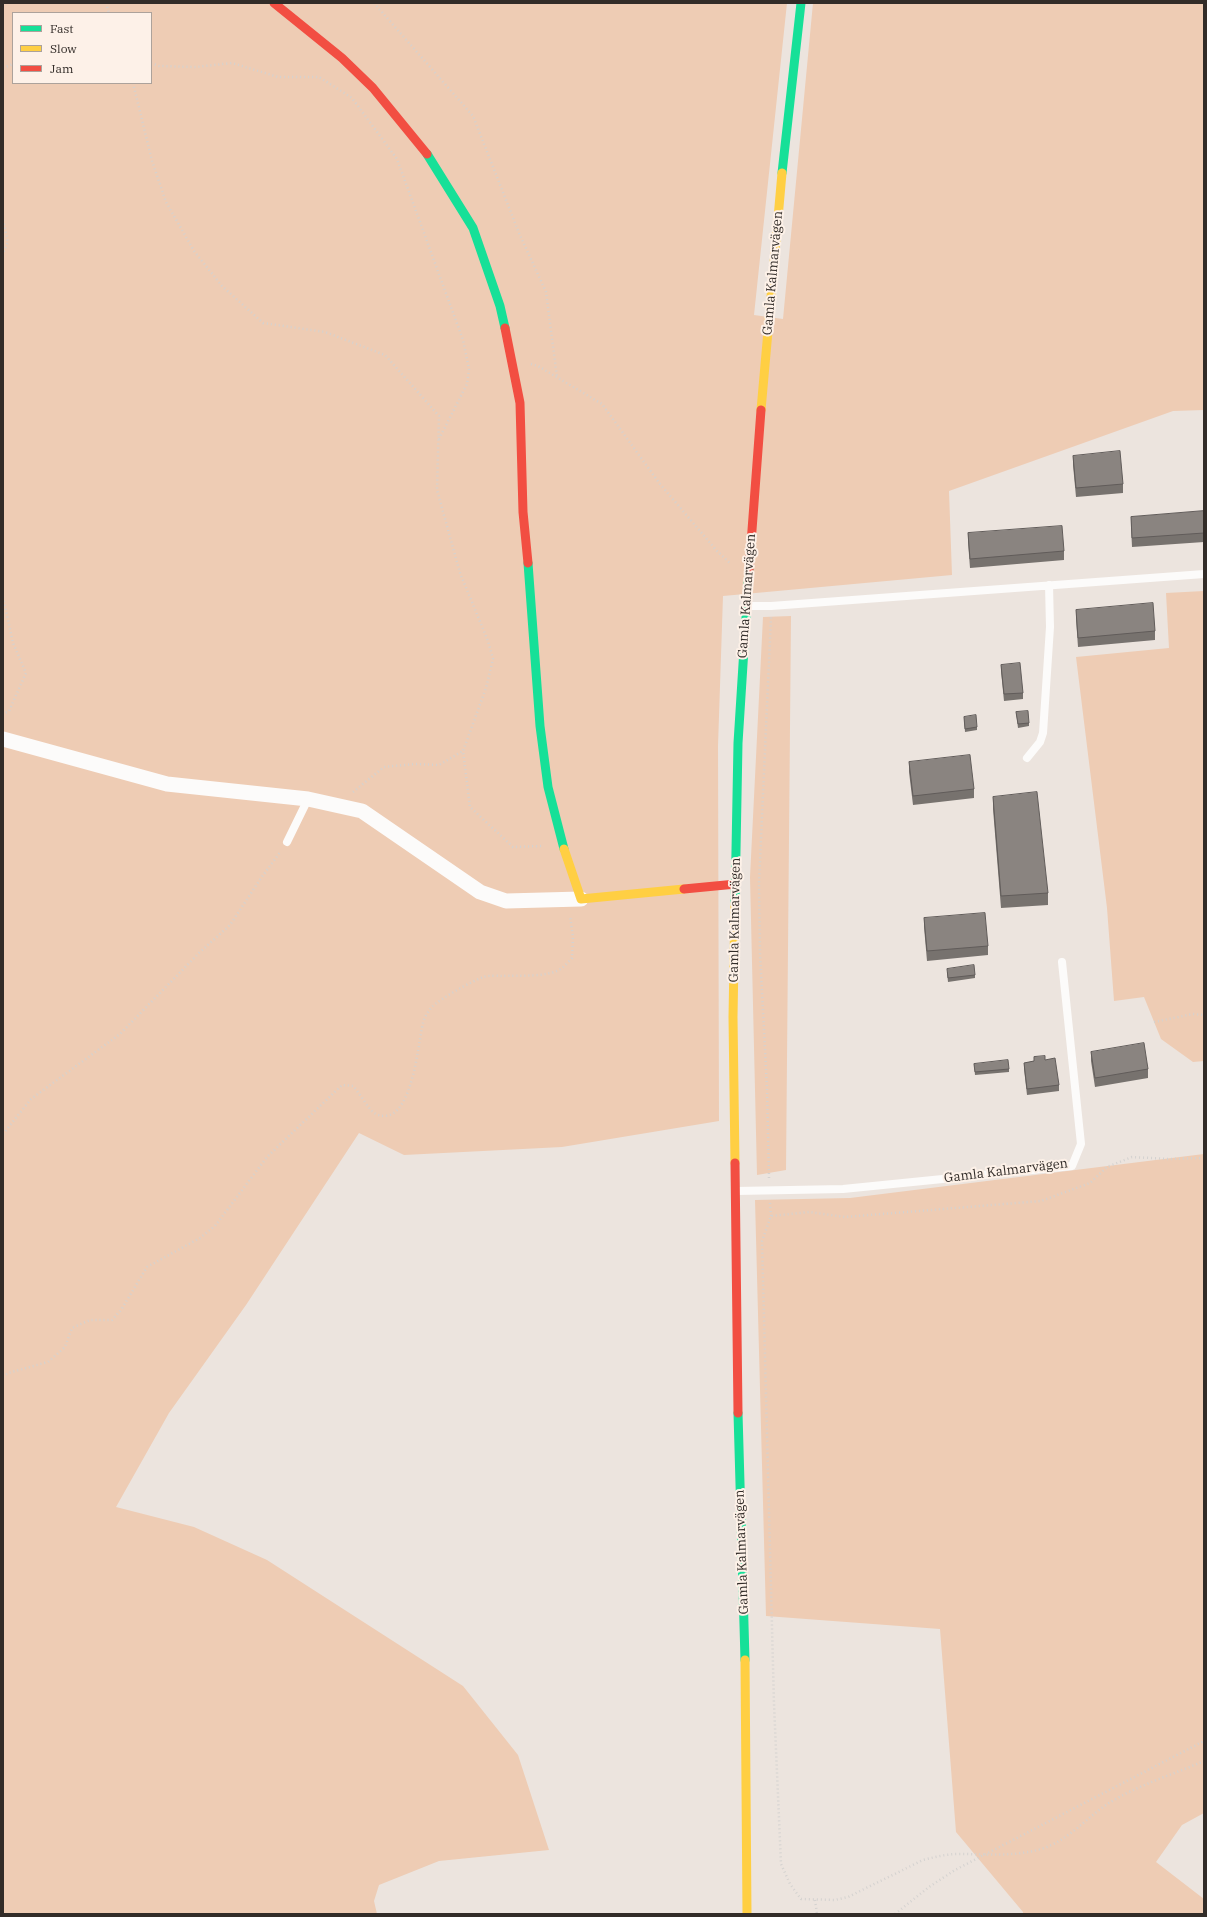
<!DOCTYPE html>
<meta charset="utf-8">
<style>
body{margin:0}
#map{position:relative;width:1207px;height:1917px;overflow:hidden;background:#ece4de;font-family:"IBM Plex Serif",serif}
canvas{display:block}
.frame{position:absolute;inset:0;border:4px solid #322c28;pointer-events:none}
.legend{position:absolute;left:12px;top:12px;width:140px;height:72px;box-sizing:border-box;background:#fdf1e8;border:1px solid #aca29b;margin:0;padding:5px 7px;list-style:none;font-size:12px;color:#322c28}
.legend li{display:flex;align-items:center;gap:8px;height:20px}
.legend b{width:20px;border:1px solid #aca29b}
</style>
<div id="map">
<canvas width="1207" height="1917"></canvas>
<div class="frame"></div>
<ul class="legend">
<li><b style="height:5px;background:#16e098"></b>Fast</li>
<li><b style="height:5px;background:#ffcf43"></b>Slow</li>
<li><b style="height:5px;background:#f24e42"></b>Jam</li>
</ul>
</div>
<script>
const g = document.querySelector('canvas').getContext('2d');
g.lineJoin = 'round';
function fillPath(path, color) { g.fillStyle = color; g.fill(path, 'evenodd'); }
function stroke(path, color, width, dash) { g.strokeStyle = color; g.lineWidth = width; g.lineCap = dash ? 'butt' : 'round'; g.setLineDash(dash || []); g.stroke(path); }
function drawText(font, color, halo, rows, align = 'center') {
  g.font = font + ' "IBM Plex Serif",serif'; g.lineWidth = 4; g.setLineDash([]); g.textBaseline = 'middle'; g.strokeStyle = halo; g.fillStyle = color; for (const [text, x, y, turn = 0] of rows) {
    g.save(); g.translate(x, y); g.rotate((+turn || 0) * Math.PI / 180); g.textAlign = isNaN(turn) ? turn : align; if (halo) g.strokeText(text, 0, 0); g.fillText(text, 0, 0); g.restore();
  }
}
fillPath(new Path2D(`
 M3,3H787L754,315L783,319L813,3H1204V410L1173,411L949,491L952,575L723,596L718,746L719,1121L562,1147L404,1155L359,1133L246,1305L169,1413L116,1507L194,1527L267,1560L463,1686L518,1755L549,1850L439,1861L379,1885L374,1901L377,1914H3ZM13,13H151V83H13Z
 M1204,591V1061L1193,1062L1161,1039L1144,997L1114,1001L1107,908L1076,657L1169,648L1166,593Z
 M791,616L786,1170L757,1175L750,877L763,617Z
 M1204,1154V1813L1182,1825L1156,1862L1204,1899V1914H1023V1912L956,1832L940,1629L766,1616L755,1200L850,1198Z`), '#eeccb4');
stroke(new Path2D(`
 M106,3L109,13
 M374,3L473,116L519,233L546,292L557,377
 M151,63L159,66L196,67L232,63L278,77H319L352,98L397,159L463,340L469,369L467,384L438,441
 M3,68L13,64
 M133,83L152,161L166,202L194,251L222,286L263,323L325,332L385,355L439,416L437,490L460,573L488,641L493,659L486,688L463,751L470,807L513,847L543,846
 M3,220L8,242L3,253
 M531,364L538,366L602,404L660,484L717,551L731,564
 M3,597L13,643L26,673L9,711L3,714
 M353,792L384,767L415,764L439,765L463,751
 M1154,1022L1193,1014L1204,1015
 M3,1134L31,1099L120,1034L199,953L230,925L261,878L281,851
 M1204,1158L1169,1159L1132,1157L1107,1167L1090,1183L1041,1201L845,1217L809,1212L771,1216L762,1241L774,1704L781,1864L790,1884L801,1899L835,1900L848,1897L923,1860C935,1857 946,1854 959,1854C986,1854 1014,1857 1041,1849C1068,1841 1086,1818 1109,1803C1136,1786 1174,1774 1204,1761
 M769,1178L767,1088L760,954L759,883L771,617
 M770,1203L771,1216
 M3,1377L8,1373L48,1362L65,1347L72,1328L90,1320H112L121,1310L147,1267L200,1238L215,1226L267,1157L342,1085L353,1086C360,1093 369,1111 376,1114C412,1130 418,1043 423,1023C424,1018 428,1011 432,1007C438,1000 475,979 484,977C489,975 497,976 502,976C518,975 549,978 562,968C565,966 569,961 572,958L573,937L570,916
 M815,1900L817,1914
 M895,1914L929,1887L955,1870L1204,1741`), '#d4d2d0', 2.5, [1, 3]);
stroke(new Path2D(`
 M747,606H771L1204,574
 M1027,758L1040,742L1043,733L1050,627L1049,585
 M287,842L308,799
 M736,1191L843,1189L1072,1166L1081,1144L1062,962`), '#fcfbfa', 8);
stroke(new Path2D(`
 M3,739L167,784L308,799L362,811L480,892L506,901L581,899`), '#fcfbfa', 15);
stroke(new Path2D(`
 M427,154L473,228L500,306L505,328
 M782,173L801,3
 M528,563L540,726L548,787L564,849
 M735,904L738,743L749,570
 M738,1413L745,1660`), '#16e098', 9);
stroke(new Path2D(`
 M761,410L782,173
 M564,849L581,899L684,889
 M735,1163L733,1017L735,904
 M745,1660L747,1914`), '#ffcf43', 9);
stroke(new Path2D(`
 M274,3L342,58L373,88L427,154
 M505,328L520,403L523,512L528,563
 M749,570L761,410
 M684,889L736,884
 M735,1163L738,1413`), '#f24e42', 9);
fillPath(new Path2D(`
 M1073,456L1123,484V493L1076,497L1073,465Z
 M1204,511V542L1132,547L1131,526V517Z
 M968,533L1064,551V560L970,568L968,542Z
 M1076,610L1155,631V640L1078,647L1076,619Z
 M1001,665L1023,693V699L1004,701L1001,671Z
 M1016,712L1029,723V726L1018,728Z
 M964,717L977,727V730L965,732Z
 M909,762L974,789V798L913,805L909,772Z
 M993,797L1048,893V905L1001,908L993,809Z
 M924,918L988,946V955L927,961L924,927Z
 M947,972L975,975V978L948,982Z
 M1091,1052L1148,1069V1078L1095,1087L1091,1061Z
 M1034,1057L1045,1060L1059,1085V1091L1027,1095L1024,1069V1063L1034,1061Z
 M974,1064L1009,1069V1072L975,1075Z`), '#77726e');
const building = new Path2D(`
 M1120,451L1123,484L1076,488L1073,456Z
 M1204,511V533L1132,538L1131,517Z
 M1062,526L1064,551L970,559L968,533Z
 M1153,603L1155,631L1078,638L1076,610Z
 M1020,663L1023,693L1004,694L1001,665Z
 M1028,711L1029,723L1018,724L1016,712Z
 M976,715L977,727L965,729L964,717Z
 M970,755L974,789L913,796L909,762Z
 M1037,792L1048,893L1001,896L993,797Z
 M985,913L988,946L927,951L924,918Z
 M974,965L975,975L948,978L947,969Z
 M1144,1043L1148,1069L1095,1078L1091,1052Z
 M1045,1056V1060L1055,1058L1059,1085L1027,1089L1024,1063L1034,1061V1057Z
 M1008,1060L1009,1069L975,1072L974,1064Z`);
fillPath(building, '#8a8480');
stroke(building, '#615c5a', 1);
drawText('13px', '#322c28', '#fdf1e8', [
 ["Gamla Kalmarvägen",773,273,-85],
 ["Gamla Kalmarvägen",747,596,-86],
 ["Gamla Kalmarvägen",735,920,-89],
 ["Gamla Kalmarvägen",1006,1171,-7],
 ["Gamla Kalmarvägen",742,1552,-92]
]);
</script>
